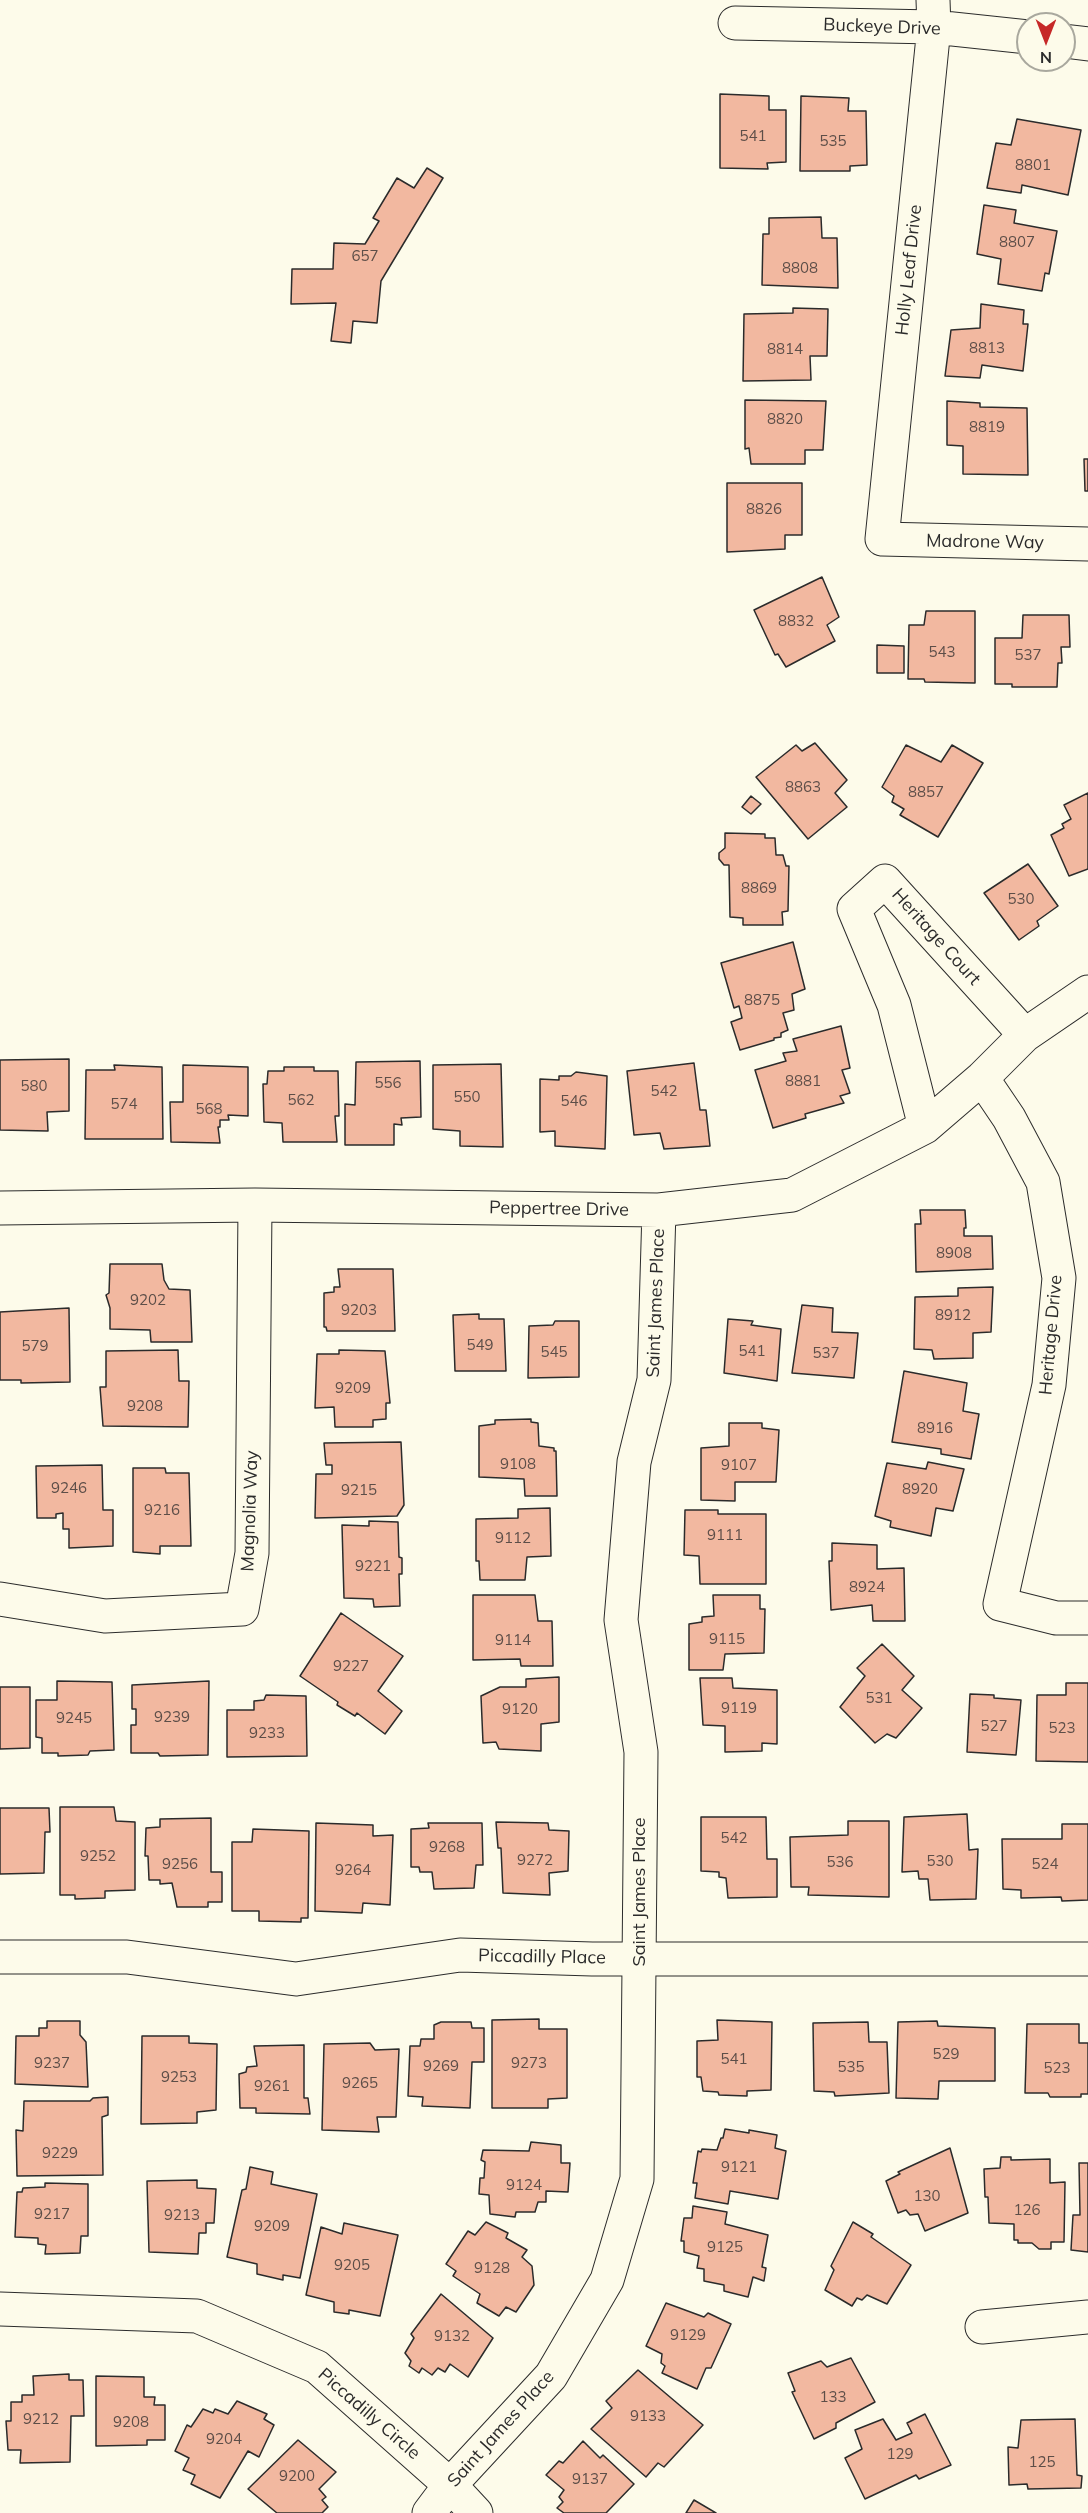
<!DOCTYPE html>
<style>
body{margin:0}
#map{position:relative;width:1088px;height:2513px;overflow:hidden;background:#fdfbea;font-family:Mulish,sans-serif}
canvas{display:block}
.north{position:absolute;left:1016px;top:12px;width:60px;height:60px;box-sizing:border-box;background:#fdfbea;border:2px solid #a9a89e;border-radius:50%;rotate:180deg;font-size:16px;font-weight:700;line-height:24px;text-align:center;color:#2b2b2b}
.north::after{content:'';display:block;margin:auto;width:21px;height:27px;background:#c62828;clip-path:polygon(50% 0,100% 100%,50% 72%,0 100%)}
</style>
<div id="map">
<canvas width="1088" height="2513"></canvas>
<div class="north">N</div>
</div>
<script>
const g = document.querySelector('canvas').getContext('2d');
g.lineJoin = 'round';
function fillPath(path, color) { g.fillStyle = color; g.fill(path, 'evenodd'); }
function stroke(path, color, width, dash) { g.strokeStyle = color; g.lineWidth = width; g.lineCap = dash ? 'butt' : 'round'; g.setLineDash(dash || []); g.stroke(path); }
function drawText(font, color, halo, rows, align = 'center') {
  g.font = font + ' Mulish,sans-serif'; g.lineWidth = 4.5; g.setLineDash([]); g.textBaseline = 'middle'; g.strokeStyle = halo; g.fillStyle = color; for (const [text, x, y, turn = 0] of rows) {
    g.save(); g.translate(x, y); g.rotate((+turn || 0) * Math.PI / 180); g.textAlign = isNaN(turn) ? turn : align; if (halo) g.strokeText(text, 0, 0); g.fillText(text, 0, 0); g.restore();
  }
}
const building = new Path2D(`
 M720,94L769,96V110H786V162L767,163L768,169L720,168Z
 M801,96L849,98L848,111H866L867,165L850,166V171H800Z
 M1017,119L1081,130L1068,195L1022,185L1021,193L987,188L996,143L1011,145Z
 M427,168L443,178L381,281L377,323L353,321L351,343L331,341L336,303L291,304L292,269H333L334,243L365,244L379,221L373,218L397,178L414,188Z
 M984,205L1016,210L1014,223L1057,231L1049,274L1045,273L1042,291L998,284L1001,259L977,254Z
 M821,217L822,238H837L838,288L762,285L763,234H769V218Z
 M981,304L1024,310L1023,324H1028L1023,371L982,365L980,378L945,376L951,330L980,328Z
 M793,308L828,309L827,356H810L811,380L743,381L744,314L793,313Z
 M745,400L826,401L823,450H805V464H751L749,448L745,449Z
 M947,401L980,403V407L1027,408L1028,475L963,474V446L947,445Z
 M1084,459H1088V491H1085Z
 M727,483H802V535H785V549L727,552Z
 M822,577L839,617L827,625L835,641L786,667L778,654L775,655L754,610Z
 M926,611H975V683L925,682L924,679H908L909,625H924Z
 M1023,615H1069L1070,647H1061L1062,663H1058L1057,687H1012V684H995V638H1022Z
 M877,645L904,646V673H877Z
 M815,743L847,780L835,793L847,807L808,839L756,777L796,745L802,751Z
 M906,745L941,762L952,745L983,763L938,837L900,815L904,809L892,802L894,796L882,787Z
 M1088,793V869L1069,876L1051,835L1064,828L1062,824L1071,819L1064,805Z
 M751,796L761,804L751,814L742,807Z
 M725,833L765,834V838H775L776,855H783L786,866H789L788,911L782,912L783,925H743V918L730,917L729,865H724L719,859V853L725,848Z
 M1028,864L1058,906L1037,921L1039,926L1019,940L984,893Z
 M793,942L805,989L792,994L794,1010L783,1013L788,1030L781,1033V1037L774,1038V1040L740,1050L731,1022L742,1018L739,1006L734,1008L721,963Z
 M841,1026L850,1068L842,1070L850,1093L840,1096L844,1103L805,1114L806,1118L773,1128L755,1070L786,1061L783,1053L797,1051L793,1039Z
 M69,1059V1111L47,1112L48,1131L0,1130V1060Z
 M420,1061L421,1117L401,1118L402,1125L394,1124V1145H345V1104L355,1105L356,1062Z
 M694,1063L700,1110H706L710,1146L664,1149L660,1133L634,1135L627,1071Z
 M501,1064L503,1147L460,1146V1131L433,1129V1065Z
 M114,1065L162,1067L163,1139H85L86,1070H115Z
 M183,1065L248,1067V1116L228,1115L229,1120H220V1127H218L220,1143L171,1142L170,1102H183Z
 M284,1067H314V1071H338L339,1116H335L337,1142H283L282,1123L264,1122L263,1084H267L268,1071H284Z
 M576,1072L607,1076L605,1149L555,1146V1131L540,1132V1079L559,1080V1076H571Z
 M920,1210H965L966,1228H964V1236H992L993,1269L916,1272L915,1224H921Z
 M110,1264H162L164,1280L169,1289L190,1290L192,1342H151L150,1330L110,1329V1308L106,1295L109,1293Z
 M338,1269H393L395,1331H327L326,1327H324V1293L334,1292V1287H340Z
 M993,1287L991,1332L973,1333V1358L934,1359L932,1350L914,1349L915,1297L958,1296V1288Z
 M802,1305L833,1308L832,1332L858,1333L854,1378L792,1373Z
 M69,1308L70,1382L21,1383V1380H0V1312Z
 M479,1314V1319H504L506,1371H455L453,1315Z
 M728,1319L753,1321L751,1325L781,1329L777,1381L724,1373Z
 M555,1321H579V1377L528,1378L529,1326L553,1325Z
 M178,1350L179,1381H189L188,1427L103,1426L100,1387H106V1351Z
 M339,1350L385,1351L390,1403H386V1419L373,1420V1427H335L334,1407L315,1408L317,1354H339Z
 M904,1371L967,1383L963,1411L979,1414L971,1459L941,1454V1449L892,1442Z
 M531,1419V1422L538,1423L539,1446L554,1448V1451H556L557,1496H525L524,1479L479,1477V1426L495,1424V1420Z
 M729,1423H762V1428L779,1430L776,1482H735V1501L701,1500V1448L729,1446Z
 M401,1442L404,1505L397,1516L315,1518L316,1474H332V1465H326L324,1443Z
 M928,1462L964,1469L953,1511L936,1508L931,1536L890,1527L891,1521L875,1516L887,1463L926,1469Z
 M102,1465L103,1510H113V1546L69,1548V1529H63V1513L56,1514V1518H37L36,1466Z
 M133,1468H165L166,1473H189L191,1546H160V1554L133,1552Z
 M550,1508L551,1556L527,1557L525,1580H480L479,1561H476V1519L518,1518V1509Z
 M685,1510H718V1514H766V1584H700L699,1556L684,1555Z
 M369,1521L398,1522L399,1557L402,1558V1574H399L400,1606L374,1607L373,1599L344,1598L342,1525L369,1526Z
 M832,1543L877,1545V1569L904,1568L905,1621H873L872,1605L831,1610L829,1561H832Z
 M473,1595H535L538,1621H552L553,1666H521L520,1659L473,1660Z
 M713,1595H760V1609H765L764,1653L725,1654L723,1670H689V1624L702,1622V1617L714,1616Z
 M341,1613L403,1656L378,1691L402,1711L385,1734L357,1713L355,1716L337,1705L338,1702L300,1676Z
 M882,1644L914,1676L902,1690L922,1708L896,1738L887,1734L875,1743L840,1707L865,1676L857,1668Z
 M559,1677V1722L541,1724V1751L499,1749L496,1742L483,1743L481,1696L500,1687H526V1679Z
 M700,1678H732L733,1688L777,1690V1744L762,1743V1751L725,1752V1726L703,1725Z
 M57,1681L112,1682L114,1750L90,1751L88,1755L58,1756V1753H42V1738L36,1737V1700H57Z
 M209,1681L208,1755L160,1756L158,1753H131V1725H136V1709H132V1685Z
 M1066,1683H1088V1762L1036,1761L1037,1695H1066Z
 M0,1687H30V1748L0,1749Z
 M970,1694L994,1695V1698L1021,1700L1016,1755L967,1752Z
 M266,1695L306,1696L307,1756L227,1757V1710H254V1701L264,1700Z
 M60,1807H114L116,1821L135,1822V1890L105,1891V1898L75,1899V1895H60Z
 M0,1808H49L50,1832H45L44,1873L0,1874Z
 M967,1814L969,1850L978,1849L976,1899L930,1900L928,1879H919L918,1871L902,1872L904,1817Z
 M701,1817H766L767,1859H777V1897L728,1898L726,1878L719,1877V1872L701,1871Z
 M211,1818V1872H222V1902H208V1907H177L172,1883L160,1884V1880H149L148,1856H145L146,1828L160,1827V1819Z
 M848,1821H889V1897L808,1895L809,1887H791L790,1837L848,1835Z
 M496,1822L548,1823L549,1830L569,1831L568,1871L549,1873L550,1895L503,1893L501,1848H498Z
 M316,1823L373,1825V1836L393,1835L390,1905L363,1903L362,1913L315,1911Z
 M428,1823H482L483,1865H476L474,1888L434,1889L432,1872H420L419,1867H411V1829L429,1828Z
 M1062,1824H1088V1900L1062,1901L1061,1897L1021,1898V1890L1003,1889L1002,1839H1062Z
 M253,1829L309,1831L308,1918H301V1922L259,1921V1911H232V1842H252Z
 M539,2019V2029H567V2098L548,2099V2108H492V2020Z
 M717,2020L772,2022L771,2090L747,2091V2096L719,2095L718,2092L703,2091L701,2077H697V2041L718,2040Z
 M47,2021H80V2035L86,2042L88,2087L15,2084L16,2036H39V2028H47Z
 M937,2021L938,2026L995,2028V2081H939L938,2099L896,2098L898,2022Z
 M441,2022H471L472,2028H484V2062H472L470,2108L422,2106L423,2097L408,2096L410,2046H420L421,2039H434V2025Z
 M868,2022L869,2042H887L889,2093L835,2096L834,2092L814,2091L813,2023Z
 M1027,2024H1079V2043H1088V2094H1081V2097H1050L1048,2093H1025Z
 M142,2036H189V2043L217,2044L216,2110L197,2112V2123L141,2124Z
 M370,2043L375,2050L399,2049L396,2117H377L379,2132L322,2130L324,2044Z
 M304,2045V2098H308L310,2114L256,2113V2108H240L239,2074L246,2072L247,2067L257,2066L254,2046Z
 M108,2097V2115L102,2117L103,2175L17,2176L16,2130L23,2131L24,2101H90L93,2098Z
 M725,2129L749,2133V2130L777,2135L775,2148L786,2151L778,2199L730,2191L728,2204L695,2198L697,2183H693L698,2151L701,2152L702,2149L717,2150L721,2138H723Z
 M531,2142L561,2145V2163H570L568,2192L546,2191V2202H538L535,2212H516L515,2217L490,2214L489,2195L479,2194L480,2178H484L485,2162L481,2160L483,2150L529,2151Z
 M950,2148L968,2213L925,2231L918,2214L910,2215L906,2210L898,2213L886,2181L900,2174L898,2172Z
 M1001,2157H1011V2160L1050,2159V2183L1065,2182L1064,2242H1051V2249H1039L1032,2243H1018V2240H1014V2224L989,2223L988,2197H985L984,2169L1000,2168Z
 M1079,2163H1088V2252L1071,2250L1073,2215H1080Z
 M250,2167L273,2172L271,2184L317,2194L300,2278L283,2275V2280L257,2274V2264L227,2257L242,2190L246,2189Z
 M197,2180V2188L216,2189L214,2223H206V2233H199L198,2254L149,2252L147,2181Z
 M45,2183L88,2184V2236H81L80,2253L45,2254L46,2245L38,2244V2238L15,2237L17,2192H22L23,2188L45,2187Z
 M693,2206L727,2212L725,2224L768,2235L762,2267L766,2268L764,2281L753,2277L748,2297L724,2291V2285L704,2281V2269L697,2268L699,2256L684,2252V2241H681L684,2218H692Z
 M486,2222L508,2233L506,2238L527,2250L522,2257L532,2266L534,2285L516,2312L506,2307L499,2316L477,2303L480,2294L453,2276L456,2271L446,2264L468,2231L475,2235Z
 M853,2222L873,2234L871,2237L911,2265L887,2304L867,2295L862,2300L857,2298L852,2306L825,2290L834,2270L831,2266Z
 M344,2223L398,2235L380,2316L349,2310V2314L334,2312V2302L306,2295L321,2227L342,2234Z
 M441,2294L493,2338L468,2377L450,2364L445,2372L438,2368L432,2375L422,2368L419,2373L409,2366L411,2361L405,2353L414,2338L411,2334Z
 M666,2303L704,2317L708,2313L731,2324L711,2368H706L697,2389L662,2373L665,2366L661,2363L662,2354L646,2346Z
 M851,2358L875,2402L836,2423V2428L814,2439L792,2392L795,2391L788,2373L821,2361L827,2367Z
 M638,2370L703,2425L664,2467L658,2463L646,2477L591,2429L612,2408L606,2401Z
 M69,2374V2380H83L84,2416H71L70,2462L20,2463L21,2450H8L6,2421H11V2402H22V2395H34L33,2376Z
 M96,2376L144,2377V2397H155L154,2405H165V2440H147V2445L96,2446Z
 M237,2401L267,2414L264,2419L274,2425L259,2457L248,2451L220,2498L191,2484L195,2475L183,2470L189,2458L175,2451L187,2425L191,2427L203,2409L213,2413L215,2409L228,2414Z
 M925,2414L951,2465L919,2479L916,2475L865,2499L845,2458L862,2449L855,2430L883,2419L896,2440L912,2433L907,2423Z
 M1075,2419L1077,2475L1082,2476L1081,2488L1028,2489L1027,2484L1009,2485L1008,2447L1018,2448L1021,2420Z
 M298,2440L336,2472L319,2489L326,2497L322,2500L328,2507L322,2513H277L248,2489Z
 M583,2441L600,2458L603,2455L634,2484L606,2513H564L557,2508L563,2502L559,2497L564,2490L546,2475L559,2461L563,2463Z
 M694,2500L716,2513H686Z`);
fillPath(building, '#f2b8a0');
stroke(building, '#2b2b2b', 1.5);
const minor = new Path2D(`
 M933,0L934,27L882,539L1088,544
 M735,23L934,27L1028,37
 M1064,41L1088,44
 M982,1078L1009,1118L1043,1182L1059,1278L1049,1385L1000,1604L1056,1618H1088
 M925,1127L894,1005L854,909L885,881L1025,1035
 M0,1208L255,1205L659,1210L792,1195L925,1127L982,1078L1025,1035L1088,992
 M0,1599L105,1616L242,1609L252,1553L255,1205
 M0,1957H127L296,1979L460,1955L592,1959H1088
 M0,2309L197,2316L317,2367L450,2485L476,2513
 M982,2327L1088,2317
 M429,2513L450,2485L551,2376L607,2280L637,2179L641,1752L621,1620L634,1462L654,1380L659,1210`);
stroke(minor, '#2b2b2b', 35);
stroke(minor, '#fdfbea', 33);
drawText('15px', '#5d4e48', null, [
 ["541",753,136],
 ["535",833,141],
 ["8801",1033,165],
 ["8807",1017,242],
 ["657",365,256],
 ["8808",800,268],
 ["8813",987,348],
 ["8814",785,349],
 ["8820",785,419],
 ["8819",987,427],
 ["8826",764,509],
 ["8832",796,621],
 ["543",942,652],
 ["537",1028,655],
 ["8863",803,787],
 ["8857",926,792],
 ["8869",759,888],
 ["530",1021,899],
 ["8875",762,1000],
 ["8881",803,1081],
 ["556",388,1083],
 ["580",34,1086],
 ["542",664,1091],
 ["550",467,1097],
 ["562",301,1100],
 ["546",574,1101],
 ["574",124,1104],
 ["568",209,1109],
 ["8908",954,1253],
 ["9202",148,1300],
 ["9203",359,1310],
 ["8912",953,1315],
 ["549",480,1345],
 ["579",35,1346],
 ["541",752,1351],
 ["545",554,1352],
 ["537",826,1353],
 ["9209",353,1388],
 ["9208",145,1406],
 ["8916",935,1428],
 ["9108",518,1464],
 ["9107",739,1465],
 ["9246",69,1488],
 ["8920",920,1489],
 ["9215",359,1490],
 ["9216",162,1510],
 ["9111",725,1535],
 ["9112",513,1538],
 ["9221",373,1566],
 ["8924",867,1587],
 ["9115",727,1639],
 ["9114",513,1640],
 ["9227",351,1666],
 ["531",879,1698],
 ["9119",739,1708],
 ["9120",520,1709],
 ["9239",172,1717],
 ["9245",74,1718],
 ["527",994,1726],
 ["523",1062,1728],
 ["9233",267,1733],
 ["542",734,1838],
 ["9268",447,1847],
 ["9252",98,1856],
 ["9272",535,1860],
 ["530",940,1861],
 ["536",840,1862],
 ["9256",180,1864],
 ["524",1045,1864],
 ["9264",353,1870],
 ["529",946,2054],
 ["541",734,2059],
 ["9237",52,2063],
 ["9273",529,2063],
 ["9269",441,2066],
 ["535",851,2067],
 ["523",1057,2068],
 ["9253",179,2077],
 ["9265",360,2083],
 ["9261",272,2086],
 ["9229",60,2153],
 ["9121",739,2167],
 ["9124",524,2185],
 ["130",927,2196],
 ["126",1027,2210],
 ["9217",52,2214],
 ["9213",182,2215],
 ["9209",272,2226],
 ["9125",725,2247],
 ["9205",352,2265],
 ["9128",492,2268],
 ["9129",688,2335],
 ["9132",452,2336],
 ["133",833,2397],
 ["9133",648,2416],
 ["9212",41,2419],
 ["9208",131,2422],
 ["9204",224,2439],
 ["129",900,2454],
 ["125",1042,2462],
 ["9200",297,2476],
 ["9137",590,2479]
]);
drawText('18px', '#2b2b2b', '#fdfbea', [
 ["Buckeye Drive",882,27,2],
 ["Holly Leaf Drive",909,270,-84],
 ["Madrone Way",985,542,1],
 ["Heritage Court",936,937,48],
 ["Peppertree Drive",559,1209,1],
 ["Saint James Place",656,1303,-88],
 ["Heritage Drive",1051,1335,-85],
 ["Magnolia Way",250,1511,-88],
 ["Saint James Place",640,1892,-90],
 ["Piccadilly Place",542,1957,1],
 ["Piccadilly Circle",369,2414,41],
 ["Saint James Place",501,2429,-48]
]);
</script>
